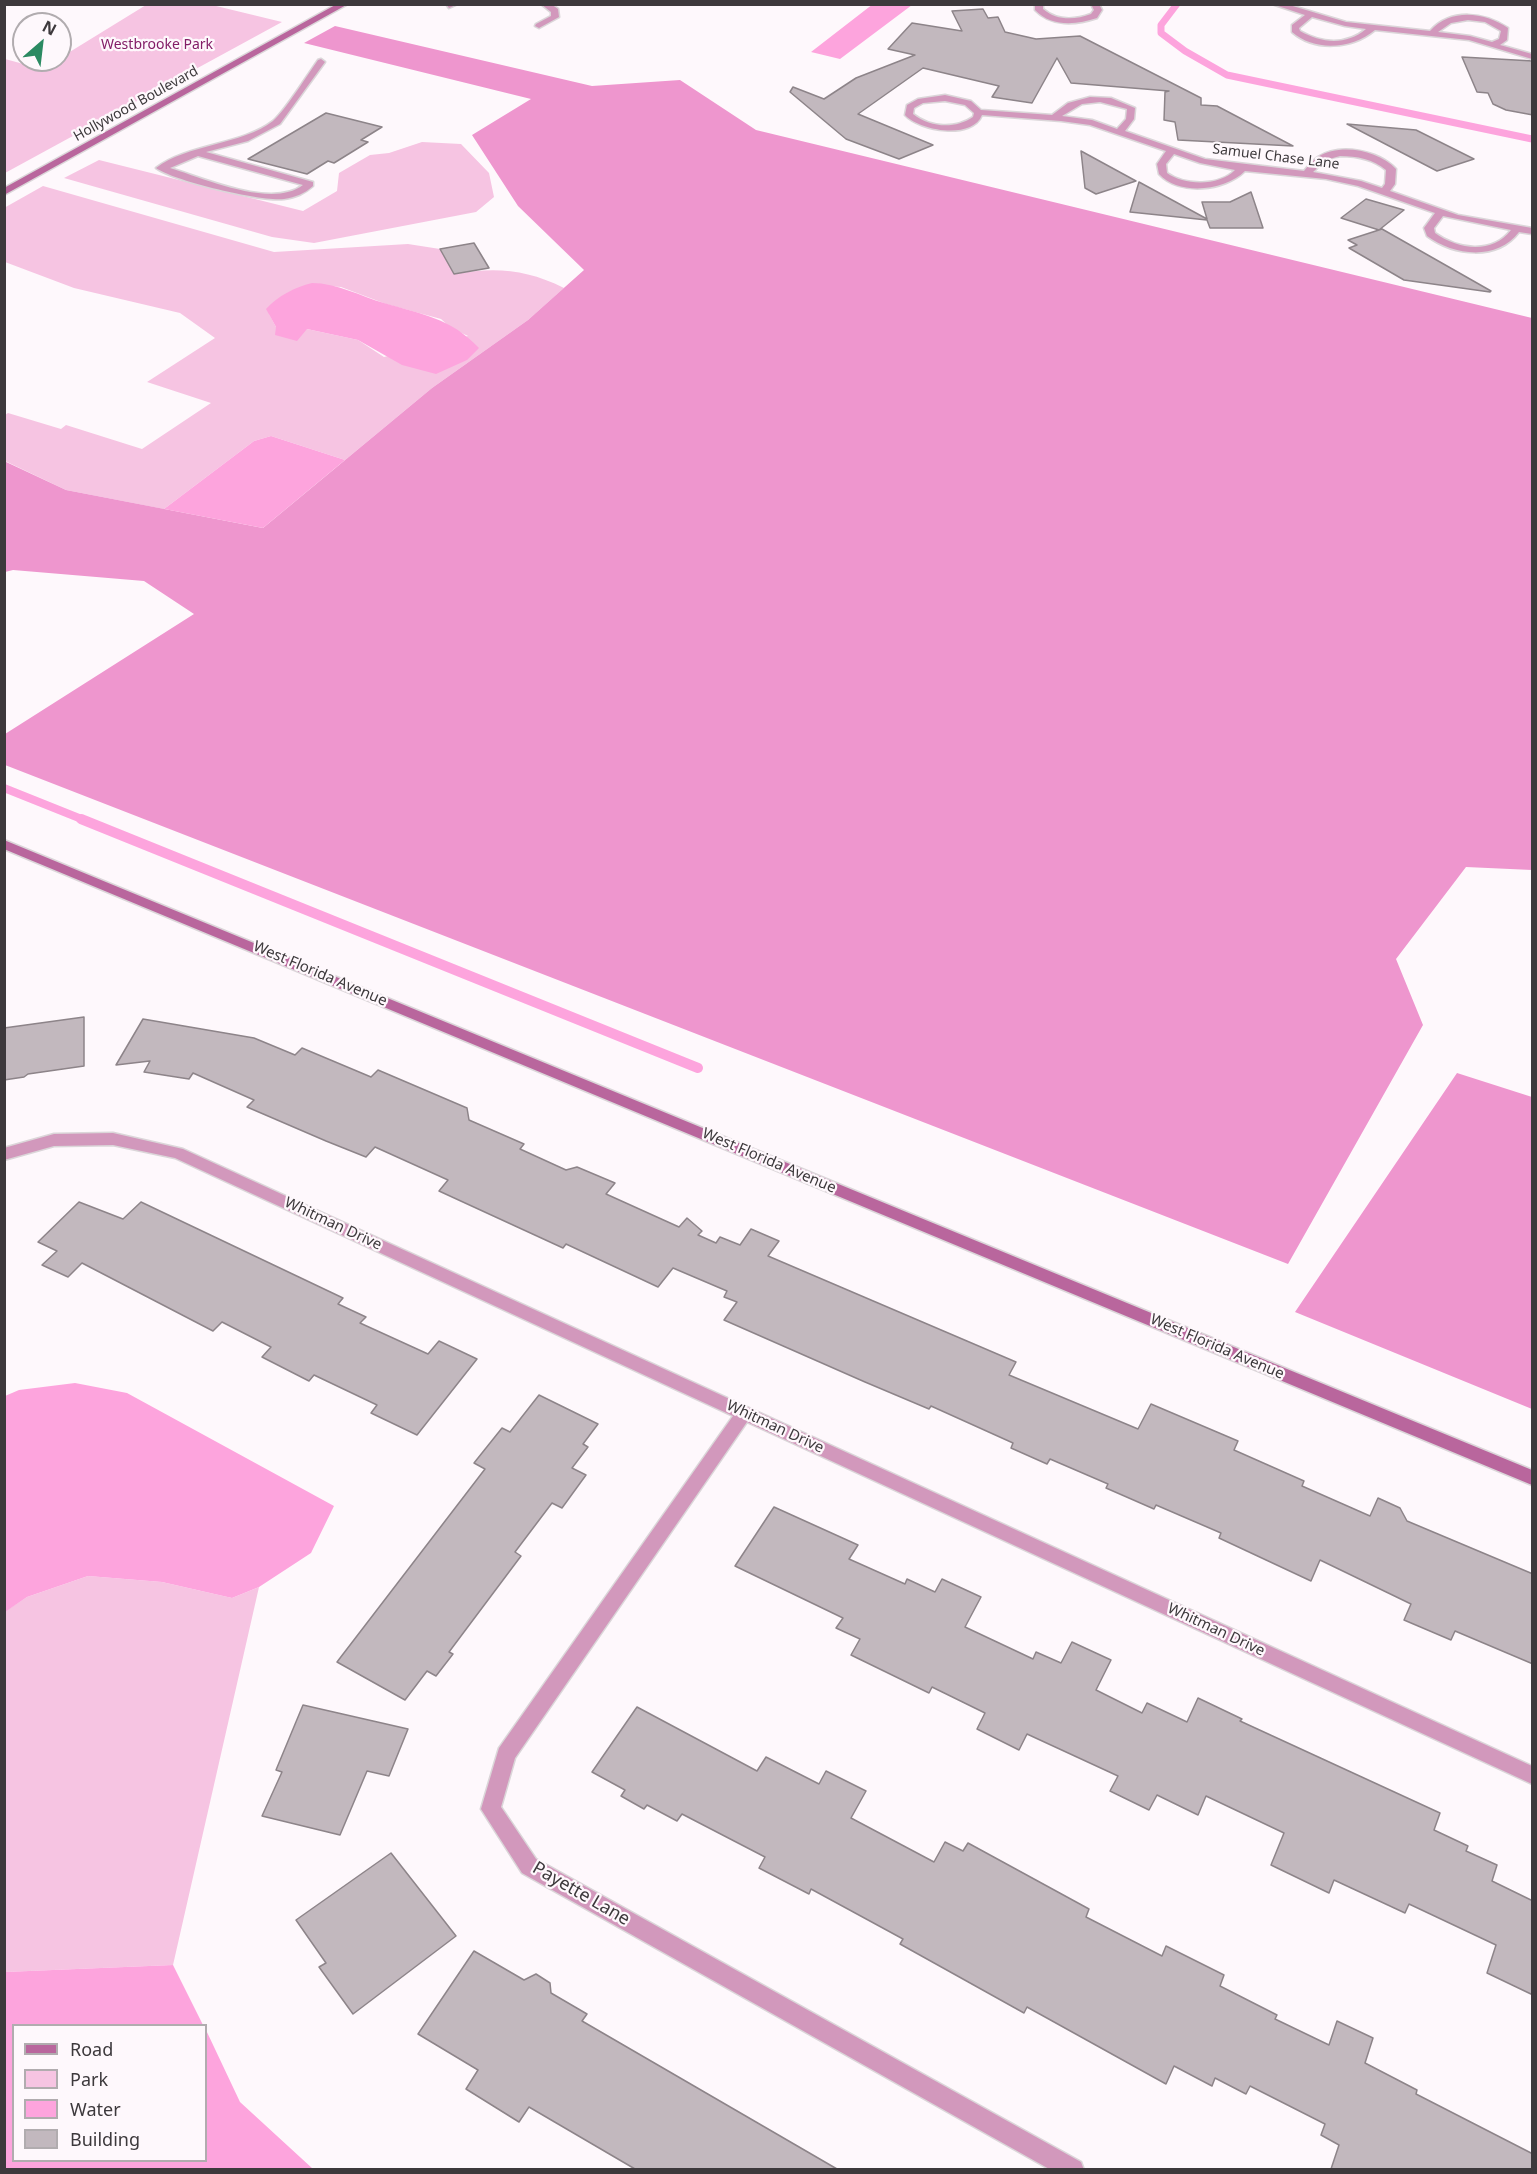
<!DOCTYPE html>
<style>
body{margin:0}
#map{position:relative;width:1537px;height:2174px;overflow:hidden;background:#fef8fc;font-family:"Noto Sans",sans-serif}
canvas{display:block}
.frame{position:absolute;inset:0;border:6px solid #3d393c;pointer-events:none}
.legend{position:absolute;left:12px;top:2024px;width:195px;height:138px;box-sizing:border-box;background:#fef8fc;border:2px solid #b1acaf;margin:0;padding:8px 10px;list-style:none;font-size:18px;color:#3d393c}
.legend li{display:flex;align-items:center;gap:12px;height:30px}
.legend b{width:30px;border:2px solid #b1acaf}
.north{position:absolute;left:12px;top:12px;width:60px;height:60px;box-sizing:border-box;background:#fef8fc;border:2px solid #b1acaf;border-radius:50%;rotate:28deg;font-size:16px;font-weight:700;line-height:24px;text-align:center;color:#3d393c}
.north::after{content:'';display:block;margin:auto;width:21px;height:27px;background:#2b8a62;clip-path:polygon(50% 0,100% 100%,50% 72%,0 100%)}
</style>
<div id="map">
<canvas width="1537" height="2174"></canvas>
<div class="frame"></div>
<ul class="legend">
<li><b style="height:8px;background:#b9669d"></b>Road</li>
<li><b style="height:16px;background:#f6c4e2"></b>Park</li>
<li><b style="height:16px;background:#fda4dd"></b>Water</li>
<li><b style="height:16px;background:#c2b8be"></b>Building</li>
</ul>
<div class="north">N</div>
</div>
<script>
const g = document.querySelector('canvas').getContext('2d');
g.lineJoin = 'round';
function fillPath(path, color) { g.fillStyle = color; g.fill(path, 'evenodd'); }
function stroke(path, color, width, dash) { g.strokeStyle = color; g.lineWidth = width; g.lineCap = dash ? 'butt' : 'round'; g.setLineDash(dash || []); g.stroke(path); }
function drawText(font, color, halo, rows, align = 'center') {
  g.font = font + ' "Noto Sans",sans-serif'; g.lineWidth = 4.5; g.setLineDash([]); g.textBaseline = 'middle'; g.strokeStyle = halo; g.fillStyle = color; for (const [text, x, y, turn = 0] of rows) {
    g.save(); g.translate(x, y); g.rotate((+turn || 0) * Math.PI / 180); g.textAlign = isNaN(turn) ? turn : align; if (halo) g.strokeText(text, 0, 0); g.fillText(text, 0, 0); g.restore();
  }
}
fillPath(new Path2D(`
 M146,5H212L282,22L5,173V59L42,69Z
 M422,142L461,144L489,173L494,197L476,212L314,243L272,237L64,178L99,160L303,211L337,191L339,173L370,155L389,153Z
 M43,186L274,252L408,244L440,249L454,274C495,267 526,269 564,288L528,320L432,388L345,460L271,436L254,441L164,509L66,490L5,461V415L8,413L61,429L66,425L142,449L211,403L147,382L215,338L180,313L74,288L5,262L4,208ZM328,286L341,287L386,304L441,319L451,328L468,336L384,357L358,340L307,329L276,335V327L269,314Z
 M88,1576L162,1582L232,1598L259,1587L173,1965L5,1972L4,1612L27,1597Z`), '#f6c4e2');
fillPath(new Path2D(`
 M335,26L592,86L680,80L756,130L1532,318V870L1466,867L1396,959L1423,1025L1288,1264L5,765V734L194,614L144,581L13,570L5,572L4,461L66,490L263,528L432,388L528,320L584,270L518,206L472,135L531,99L304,43Z
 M1457,1073L1532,1097V1409L1295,1312Z`), '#ee96ce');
fillPath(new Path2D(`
 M873,4L912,5L840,59L811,52Z
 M312,283C337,283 360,296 384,303C421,314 451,318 479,348L467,360L436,374L402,365L358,340L307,329L297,341L275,335L276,327L266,309C278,296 295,287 312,283Z
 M271,436L345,460L263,528L164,509L254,441Z
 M75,1383L127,1393L334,1506L311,1553L259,1587L232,1598L162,1582L88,1576L27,1597L5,1612V1396L19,1390Z
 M173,1965L203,2025L14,2026V2160H206V2030L240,2102L313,2169H5V1972Z`), '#fda4dd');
stroke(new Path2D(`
 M1177,4L1161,25V33L1185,51L1227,75L1532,139`), '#fda4dd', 7);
stroke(new Path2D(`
 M4,788L84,820`), '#fda4dd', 8);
stroke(new Path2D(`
 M81,819L698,1068`), '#fda4dd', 10);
const building = new Path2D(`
 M983,9L988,18L998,17L1005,32L1036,39L1080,36L1201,98V105L1217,106L1293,146L1178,140L1175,122L1164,120L1165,92L1169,91L1071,83L1057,58L1032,103L992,97L999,86L923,68L858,114L933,145L899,159L846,139L790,92L793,87L824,99L856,78L915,55L888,49L912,23L962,31L952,11Z
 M1462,57L1533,61V115L1506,110L1493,104L1488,93L1477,92Z
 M326,113L382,127L361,140L368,142L334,163L328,161L307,174L248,159Z
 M1347,124L1416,130L1474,159L1437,171Z
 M1081,151L1136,181L1096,194L1085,188Z
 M1139,182L1207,219L1202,202H1230L1251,192L1263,228H1210L1207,220L1130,212Z
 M1366,199L1404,210L1379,230L1341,218Z
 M1382,229L1491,291L1490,292L1404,280L1349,248L1357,245L1348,240Z
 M474,243L489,268L454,274L440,249Z
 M84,1017V1066L28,1074L24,1077L4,1080V1028Z
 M143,1019L254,1038L295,1055L302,1048L371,1077L378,1070L467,1108L469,1120L524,1144L520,1149L566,1170L577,1167L615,1183L606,1194L679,1227L687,1218L702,1231L698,1235L716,1243L720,1237L740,1245L751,1229L779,1241L768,1256L1016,1362L1009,1375L1138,1429L1151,1404L1238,1441L1234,1450L1304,1481L1302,1486L1370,1516L1378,1498L1400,1508L1407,1521L1533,1574V1664L1455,1631L1451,1640L1404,1620L1411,1604L1320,1560L1311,1581L1219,1538L1221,1533L1156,1505L1154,1509L1106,1488L1108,1484L1050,1459L1047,1464L1011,1448L1013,1443L931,1406L929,1409L865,1382L724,1320L737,1302L724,1297L727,1291L673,1268L658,1287L566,1244L563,1248L439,1191L448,1180L375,1147L366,1157L326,1141L247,1107L254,1100L193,1073L189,1079L144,1072L150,1061L116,1065Z
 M79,1202L123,1219L141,1202L343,1298L338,1304L366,1317L360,1323L428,1354L439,1341L477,1359L417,1435L371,1413L377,1405L314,1375L309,1381L262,1357L271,1347L222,1322L213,1331L82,1263L68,1277L42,1265L57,1251L38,1242Z
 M539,1395L598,1424L583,1444L588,1447L572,1468L586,1475L562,1508L552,1503L515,1552L521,1556L449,1652L453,1654L436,1676L427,1671L405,1700L337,1662L485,1469L474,1463L502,1428L510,1432Z
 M774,1507L858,1545L849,1559L905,1584L907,1579L935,1592L942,1579L981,1597L965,1627L1033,1659L1036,1652L1061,1663L1072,1642L1111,1660L1096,1690L1142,1713L1147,1703L1187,1722L1198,1698L1242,1719L1240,1721L1440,1813L1434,1830L1468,1846L1466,1851L1497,1865L1492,1881L1533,1901V1995L1487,1973L1496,1945L1409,1904L1405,1913L1334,1880L1329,1893L1271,1865L1284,1833L1206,1796L1198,1815L1157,1795L1149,1810L1110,1791L1118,1776L1027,1734L1019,1750L977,1729L985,1713L932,1687L929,1693L851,1655L860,1639L836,1628L843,1618L735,1566Z
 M303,1705L408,1729L389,1776L367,1771L340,1835L262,1816L282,1772L276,1770Z
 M637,1707L757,1771L766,1757L819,1784L826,1771L866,1791L851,1818L934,1862L945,1842L963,1851L968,1843L1089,1909L1086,1917L1162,1956L1166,1946L1224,1975L1220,1986L1277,2015L1275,2019L1329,2045L1337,2021L1373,2038L1365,2063L1417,2090L1416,2094L1533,2154V2169H1331L1339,2145L1321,2135L1325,2124L1250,2086L1246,2094L1215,2078L1212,2086L1174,2066L1166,2084L1027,2007L1024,2013L900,1944L903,1939L811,1889L809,1894L759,1868L765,1857L682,1814L677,1821L647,1805L644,1809L621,1796L625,1790L592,1772Z
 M391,1853L456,1936L353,2014L319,1967L326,1963L296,1920Z
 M474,1951L524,1980L536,1974L550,1983L551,1993L587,2014L582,2021L837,2169H635L529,2107L519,2122L466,2089L478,2070L418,2034Z`);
fillPath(building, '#c2b8be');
stroke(building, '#8d8489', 1.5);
const lane = new Path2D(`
 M446,4H458L449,8Z
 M541,4H551L558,9L559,17L539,28L535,26L536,24L551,16V12Z
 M321,59L325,62L280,124L248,141L206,152L313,182V186C304,194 296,197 284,199C262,202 174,181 156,168C187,144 242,145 273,121C285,111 308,74 318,60ZM198,156L303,185C272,209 203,178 170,168Z`);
const street = new Path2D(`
 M1035,4H1043V9C1057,21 1075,20 1091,14L1094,10L1091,4H1099L1102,10L1097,18C1076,25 1051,27 1035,10Z
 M1272,4H1286L1346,22L1430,31C1451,8 1484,12 1508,28L1507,40L1500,45L1532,54V59L1469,40L1375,30C1352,49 1315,52 1292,32V25L1305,15ZM1312,17L1345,26L1366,29C1346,46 1321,43 1300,31L1299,28ZM1468,20L1485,22L1501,31L1499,39L1492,42L1470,36L1438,32L1451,23Z
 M945,95L971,101L981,110L1052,115L1068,103L1090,97L1111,98L1135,108L1134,119L1125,131L1205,159L1304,171C1308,166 1312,161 1318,157C1340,143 1378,150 1396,169L1395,184L1390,191L1458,215L1532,228V234L1519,232C1497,261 1454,256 1427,236L1424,228L1435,213L1358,186L1326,179L1245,171C1225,191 1179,196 1159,174L1157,164L1166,151L1090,125L1061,121L982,115C972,140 920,131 905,115L907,105L918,99ZM945,101L965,105L974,113L973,117C955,129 931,128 913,114L914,108L923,103ZM1100,102L1127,109L1126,119L1117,129L1092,120L1062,116L1082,104ZM1174,154L1200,163L1235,170C1220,186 1185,186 1167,173L1166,164ZM1340,156C1357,156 1373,159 1386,170L1385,184L1382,188L1361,181L1313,172L1326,160ZM1443,216L1511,230C1492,255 1457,249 1435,233L1434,228Z
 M113,1133L183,1149L1532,1766V1784L747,1422L515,1758L501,1807L536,1859L1081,2162L1084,2170H1051L522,1873L481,1809L499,1748L733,1416L175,1158L113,1145L54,1146L4,1160V1148L54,1134Z`);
const secondary = new Path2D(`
 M337,4H348L4,195V188Z
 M4,840L1532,1470V1485L4,849Z`);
stroke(lane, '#dbd6d9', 3);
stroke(street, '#dbd6d9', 3);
stroke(secondary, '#dbd6d9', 3);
fillPath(lane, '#d298bc');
fillPath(street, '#d298bc');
fillPath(secondary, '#b9669d');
drawText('14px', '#831e67', '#fef8fc', [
 ["Westbrooke Park",157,45]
]);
drawText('14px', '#3d393c', '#fef8fc', [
 ["Hollywood Boulevard",136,104,-29],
 ["Samuel Chase Lane",1276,157,7]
]);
drawText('15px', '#3d393c', '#fef8fc', [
 ["West Florida Avenue",320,974,23],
 ["West Florida Avenue",769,1161,23],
 ["Whitman Drive",333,1224,25],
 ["West Florida Avenue",1217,1347,23],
 ["Whitman Drive",775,1427,25],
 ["Whitman Drive",1216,1630,25]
]);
drawText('18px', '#3d393c', '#fef8fc', [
 ["Payette Lane",581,1894,30]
]);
</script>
